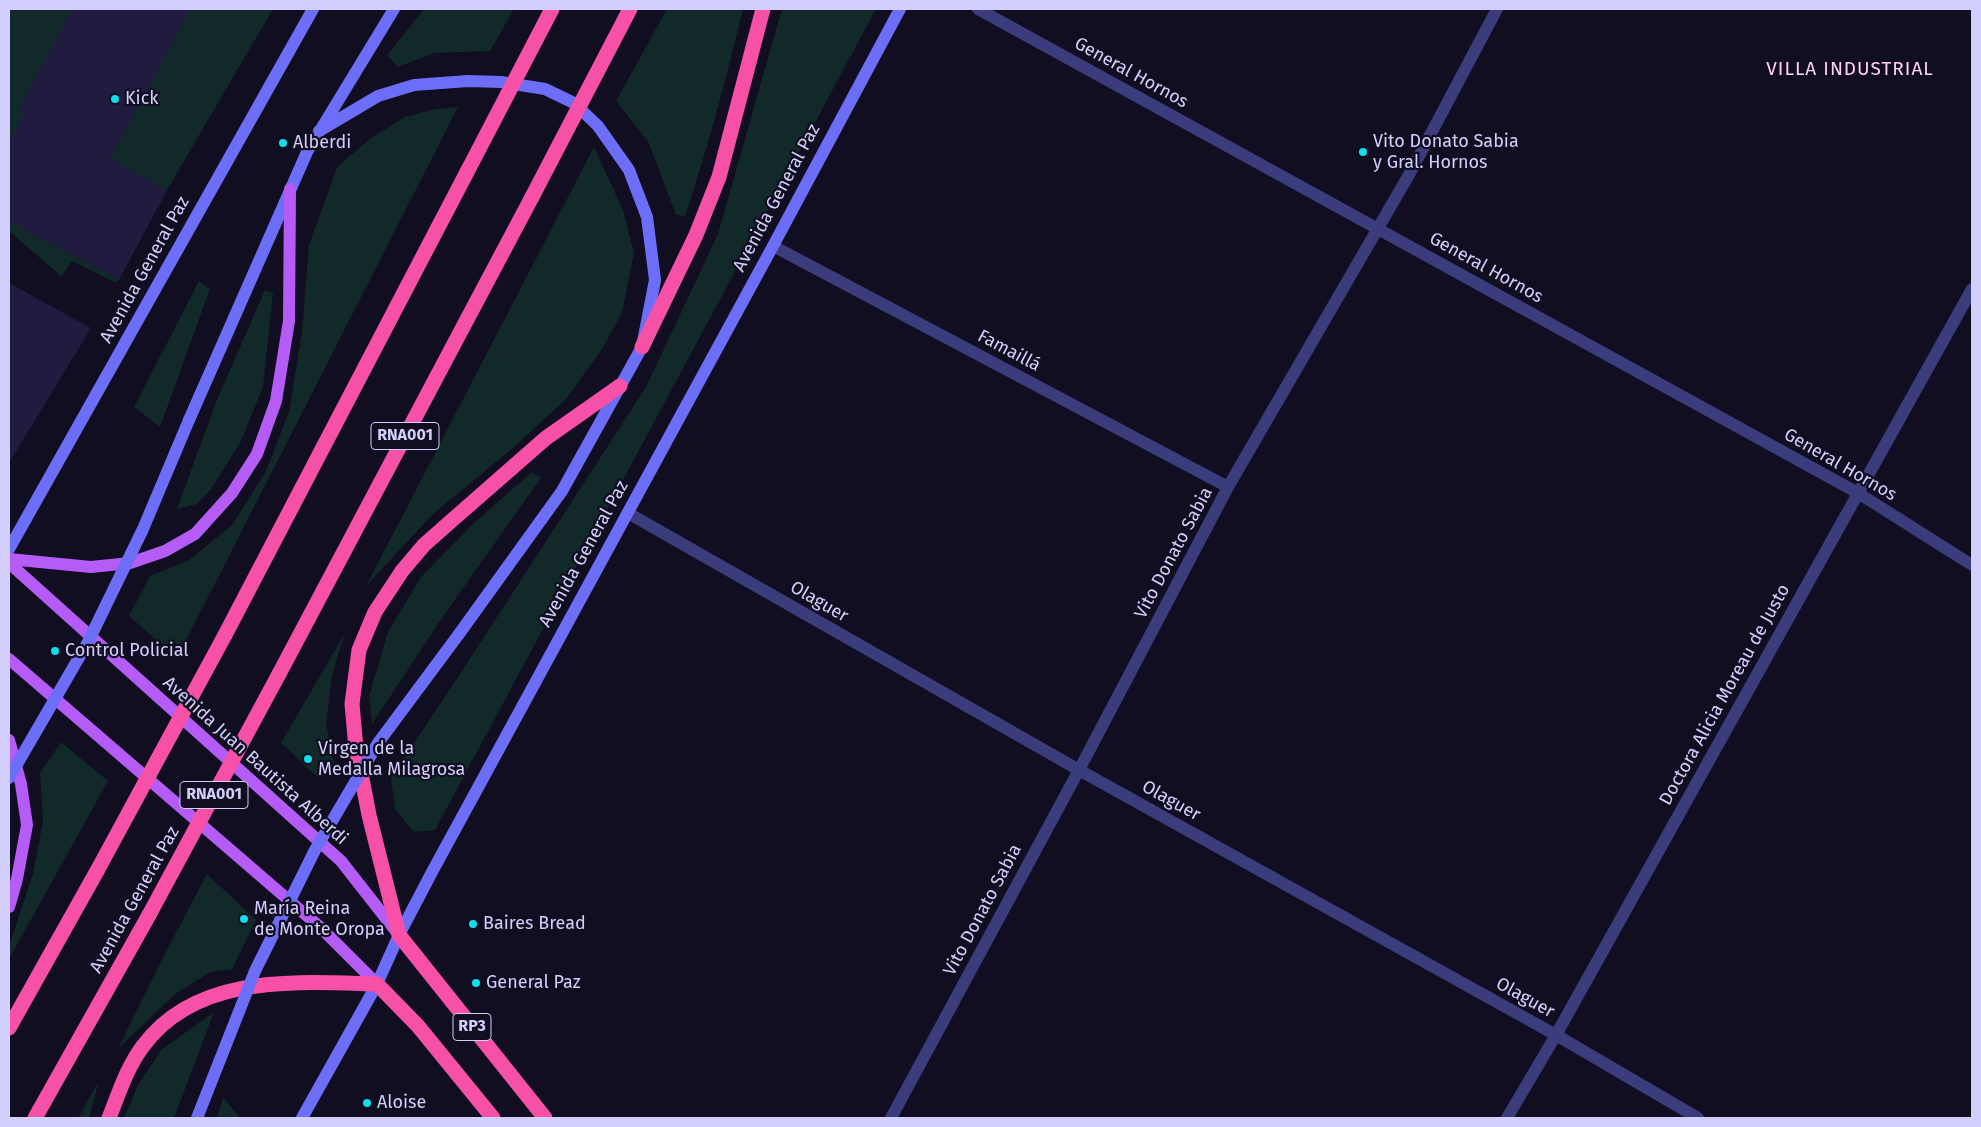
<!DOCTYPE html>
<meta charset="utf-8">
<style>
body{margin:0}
#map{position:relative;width:1981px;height:1127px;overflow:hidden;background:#100e20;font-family:"Fira Sans",sans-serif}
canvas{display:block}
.frame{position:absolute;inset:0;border:10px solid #d3cffc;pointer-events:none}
</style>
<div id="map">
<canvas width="1981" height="1127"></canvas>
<div class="frame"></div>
</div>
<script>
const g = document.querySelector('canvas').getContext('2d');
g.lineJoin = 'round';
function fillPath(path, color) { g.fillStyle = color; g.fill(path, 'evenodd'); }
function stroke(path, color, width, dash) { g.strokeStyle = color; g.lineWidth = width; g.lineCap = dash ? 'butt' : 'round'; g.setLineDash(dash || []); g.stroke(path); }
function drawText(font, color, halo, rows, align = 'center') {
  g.font = font + ' "Fira Sans",sans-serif'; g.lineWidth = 4.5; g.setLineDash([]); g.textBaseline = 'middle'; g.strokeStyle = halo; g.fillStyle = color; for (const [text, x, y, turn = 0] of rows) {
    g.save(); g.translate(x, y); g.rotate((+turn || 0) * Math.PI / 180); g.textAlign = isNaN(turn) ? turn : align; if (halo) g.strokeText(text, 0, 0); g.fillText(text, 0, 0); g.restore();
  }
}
fillPath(new Path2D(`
 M9,9H273L167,190L116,283L72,261L61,276L9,231Z
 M424,9H514L490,51L434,53L398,67L387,55Z
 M667,9H743C726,79 708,148 685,216L676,215L649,143L616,101Z
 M782,9H876L435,830L414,832L395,809L391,778L471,657L646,387L718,234Z
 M458,107L177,658L129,616L150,576L189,560L232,525L266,471L289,412L302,331L309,245L337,167L371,138L405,117L436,109Z
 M594,147L623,210L634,253L622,313L602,349L566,399L514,447L433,514L366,586Z
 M199,281L210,289L160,427L134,407Z
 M265,290L273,293L263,387L241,441L212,488L197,504L177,509L216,402Z
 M532,472L541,478L444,615L372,724L369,696L388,632L421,577L474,523Z
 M345,633L332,675L326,723L336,773L317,777L281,743Z
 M61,742L108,781L9,959V946L33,874L43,821L40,773Z
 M207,874L256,920L232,969L210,972L175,994L118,1049L158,967Z
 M214,1012L174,1118H124L138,1085L161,1050Z
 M99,1081L89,1118H78Z
 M223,1097L240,1118H217Z`), '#112928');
fillPath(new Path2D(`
 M72,9H190L110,159L167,190L119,280L9,221V142L24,113L19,109Z
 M9,283L91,328L9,463Z`), '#211b40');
stroke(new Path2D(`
 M978,9L1858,493L1972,565
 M773,246L1228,487
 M628,513L1079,770L1556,1035L1698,1118
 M891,1118L1079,770L1228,487L1410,173L1497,9
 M1507,1118L1556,1035L1972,289`), '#3b3c7c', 12);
stroke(new Path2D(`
 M319,131L378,96L414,85L468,81L501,82L545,89L574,103L598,126L629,170L647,217L655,280L642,347L562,491L459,634
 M189,420L307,152L394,9
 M9,549L313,9
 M302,1118L377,984L399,935L432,872L773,246L900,9`), '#6c6ef7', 12);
stroke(new Path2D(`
 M9,559L91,567L130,563L165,551L195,534L232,493L257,454L276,401L289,321L290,189
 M9,563L341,861L399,935
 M9,659L321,928L377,984
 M9,740L21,784L27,825L17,879L9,907`), '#b65cf6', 12);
stroke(new Path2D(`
 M642,347L696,235L719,177L763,9
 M225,635L467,172
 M279,674L532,197
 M9,1028L97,871
 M35,1118L149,915
 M109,1118C119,1093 127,1067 143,1046C197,973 297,982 377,984L418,1026L493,1118
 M545,1118L399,935L369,815L356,748L352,704L359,650L375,612L402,571L424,545L450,522L546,438L620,386`), '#f651a7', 15);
stroke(new Path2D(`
 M9,778L88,642L143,529L189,420
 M197,1118L255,971L315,850L378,743L459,634`), '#6c6ef7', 12);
stroke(new Path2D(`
 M467,172L552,9
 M532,197L630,9
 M97,871L225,635
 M149,915L279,674`), '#f651a7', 15);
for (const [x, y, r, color] of [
 [115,99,5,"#0ddeeb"],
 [283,143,5,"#0ddeeb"],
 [1363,152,5,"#0ddeeb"],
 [55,651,5,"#0ddeeb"],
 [308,759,5,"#0ddeeb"],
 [244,919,5,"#0ddeeb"],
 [473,924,5,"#0ddeeb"],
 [476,983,5,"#0ddeeb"],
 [367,1103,5,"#0ddeeb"]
]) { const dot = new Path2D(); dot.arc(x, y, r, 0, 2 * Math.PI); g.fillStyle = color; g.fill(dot); stroke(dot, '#100e20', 2); }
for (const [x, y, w] of [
 [405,436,68],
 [214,795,68],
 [472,1027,38]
]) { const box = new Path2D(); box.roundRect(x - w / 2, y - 13.5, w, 27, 4); g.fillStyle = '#100e20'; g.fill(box); stroke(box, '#d3cffc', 1); }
drawText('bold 16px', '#d3cffc', null, [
 ["RNA001",405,436],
 ["RNA001",214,795],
 ["RP3",472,1027]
]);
drawText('18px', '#d3cffc', '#100e20', [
 ["General Hornos",1131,73,29],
 ["Avenida General Paz",777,198,-62],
 ["General Hornos",1486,268,29],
 ["Avenida General Paz",145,270,-61],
 ["Famaillá",1009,351,28],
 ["General Hornos",1840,465,30],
 ["Vito Donato Sabia",1174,553,-62],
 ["Avenida General Paz",584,554,-61],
 ["Olaguer",819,602,30],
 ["Doctora Alicia Moreau de Justo",1725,695,-61],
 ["Avenida Juan Bautista Alberdi",255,761,42],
 ["Olaguer",1171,801,29],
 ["Avenida General Paz",135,900,-61],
 ["Vito Donato Sabia",983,910,-62],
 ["Olaguer",1525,998,29]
]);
drawText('18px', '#d3cffc', '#100e20', [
 ["Kick",125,99],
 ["Vito Donato Sabia",1373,142],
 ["y Gral. Hornos",1373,163],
 ["Alberdi",293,143],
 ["Control Policial",65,651],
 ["Virgen de la",318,749],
 ["Medalla Milagrosa",318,770],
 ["María Reina",254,909],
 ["de Monte Oropa",254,930],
 ["Baires Bread",483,924],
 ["General Paz",486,983],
 ["Aloise",377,1103]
], 'left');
g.letterSpacing = '1px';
drawText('19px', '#fdd1ef', '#100e20', [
 ["VILLA INDUSTRIAL",1850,70]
]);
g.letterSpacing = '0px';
</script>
